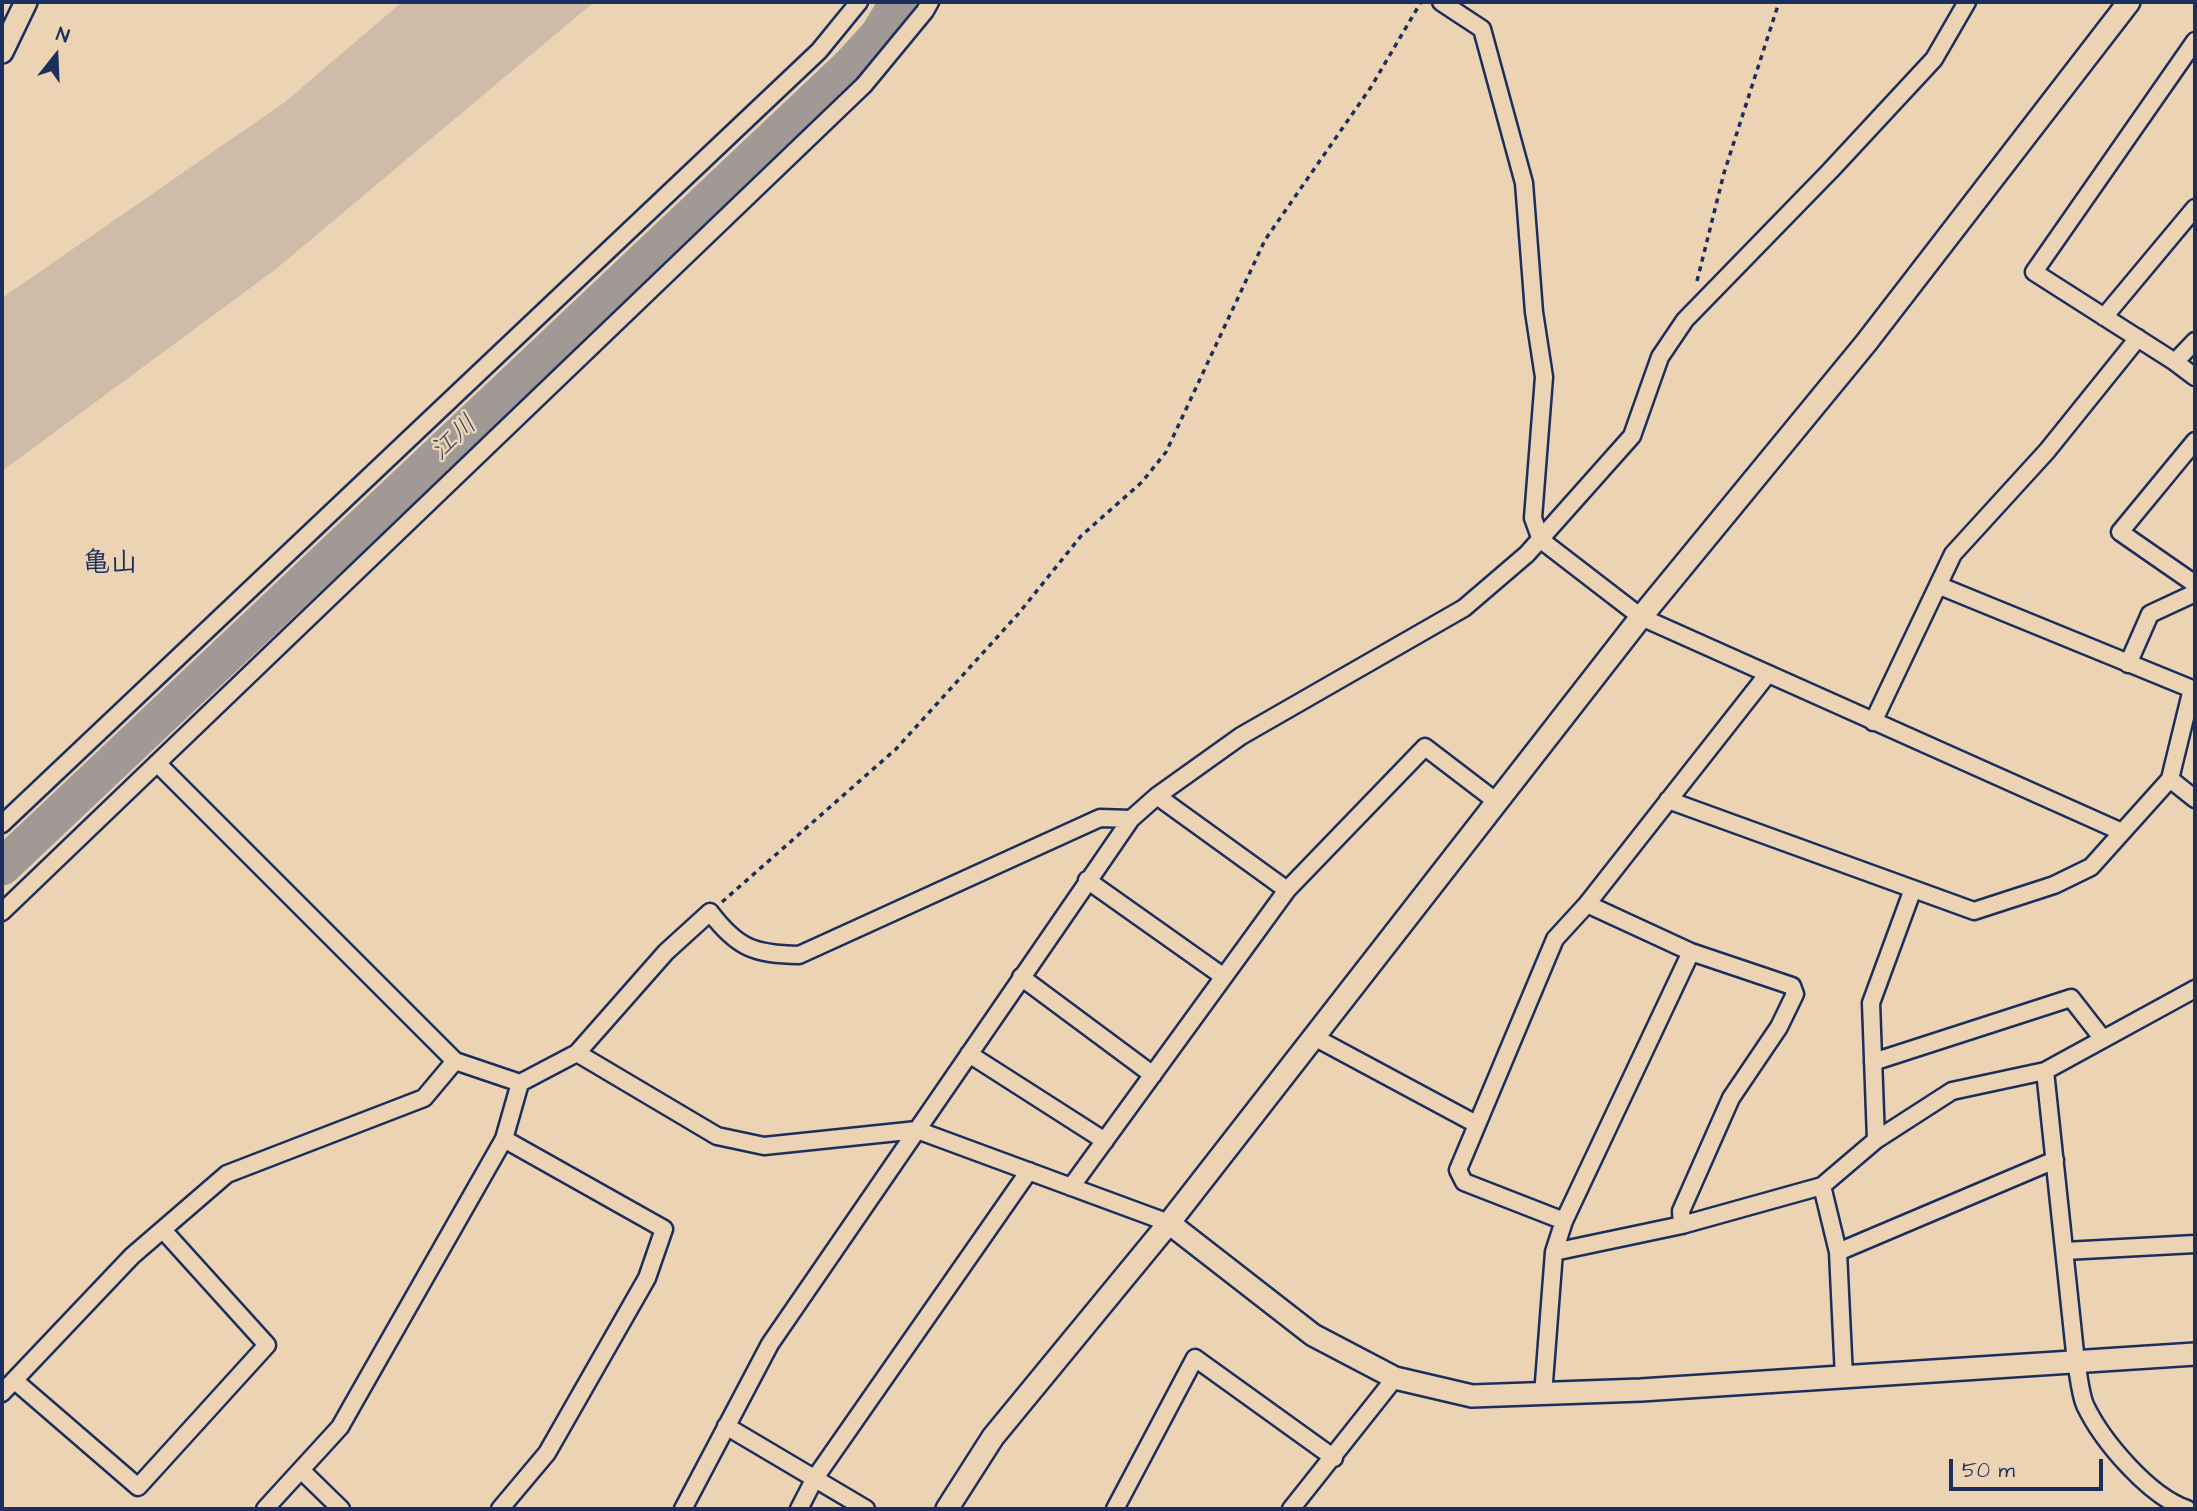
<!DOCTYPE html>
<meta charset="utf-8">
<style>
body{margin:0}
#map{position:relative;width:2197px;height:1511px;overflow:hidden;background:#ecd3b4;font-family:"Architects Daughter",sans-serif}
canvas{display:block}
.frame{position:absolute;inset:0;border:4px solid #1b2f5e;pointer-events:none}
.north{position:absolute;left:21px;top:21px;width:70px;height:70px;-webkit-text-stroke:5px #ecd3b4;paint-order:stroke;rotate:18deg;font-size:19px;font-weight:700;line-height:28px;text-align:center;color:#1b2f5e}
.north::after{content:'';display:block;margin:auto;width:24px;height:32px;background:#1b2f5e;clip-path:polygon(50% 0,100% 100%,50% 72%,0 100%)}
.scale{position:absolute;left:1949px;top:1459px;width:154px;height:32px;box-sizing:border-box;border:4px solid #1b2f5e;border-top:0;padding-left:9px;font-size:21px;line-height:24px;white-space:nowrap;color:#1b2f5e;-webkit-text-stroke:5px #ecd3b4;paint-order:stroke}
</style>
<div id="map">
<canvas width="2197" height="1511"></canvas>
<div class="frame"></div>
<div class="north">N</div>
<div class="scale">50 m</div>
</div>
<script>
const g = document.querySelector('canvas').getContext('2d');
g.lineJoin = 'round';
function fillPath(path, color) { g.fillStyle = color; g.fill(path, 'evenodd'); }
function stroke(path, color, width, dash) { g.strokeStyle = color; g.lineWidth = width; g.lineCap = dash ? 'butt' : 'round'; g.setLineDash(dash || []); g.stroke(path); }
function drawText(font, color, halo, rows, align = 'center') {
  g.font = font + ' "Architects Daughter","Klee One",sans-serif'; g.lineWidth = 5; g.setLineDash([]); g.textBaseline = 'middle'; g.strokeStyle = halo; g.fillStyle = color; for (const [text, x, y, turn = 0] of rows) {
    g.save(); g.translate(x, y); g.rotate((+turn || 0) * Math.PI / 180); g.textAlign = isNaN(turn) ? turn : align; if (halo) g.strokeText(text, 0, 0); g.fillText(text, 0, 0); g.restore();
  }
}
fillPath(new Path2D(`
 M402,2H594L276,269L2,471V298L285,102Z`), '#cebba8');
stroke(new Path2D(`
 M2,867L851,65L879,34L898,2`), '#a19995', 37);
const minor = new Path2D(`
 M1441,2L1482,29L1524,183L1534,312L1544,377L1533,518L1541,540L1641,617L2122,832
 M2195,41L2034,272L2175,362L2195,341
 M2104,317L2195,208
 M2175,362L2195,377
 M2195,441L2120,532L2195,584
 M2128,664L2150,614L2195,593
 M1873,722L1953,554L2047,451L2138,338
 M157,763L455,1061L520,1083L577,1053L666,952L710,912C738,949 755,954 799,955L1100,818L1131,819
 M2170,779L2195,799
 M1157,796L1287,890
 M1668,800L1974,911L2054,885L2091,867L2170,779L2192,689L1940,586
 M2,824L819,51L859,2
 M1087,880L1224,977
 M1587,904L1691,952L1792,986L1795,994L1779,1027L1731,1098L1681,1211L1682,1225
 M2,912L864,85L925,11L930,2
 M1021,977L1153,1075
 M1314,1037L1476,1124
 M577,1053L717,1136L764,1146L917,1130L1169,1223
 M969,1054L1105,1141
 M1873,1062L2071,998L2103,1039
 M2045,1071L2076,1362C2079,1376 2080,1393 2085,1405C2102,1441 2149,1496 2187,1509
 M1876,1140L1871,1003L1913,889
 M1822,1186L1838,1252L1844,1377
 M1071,1187L1287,890L1425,747L1497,802
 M1564,1221L1464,1182L1458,1170L1555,939L1587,904L1767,675
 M2065,1251L2195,1244
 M1554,1252L1682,1225L1822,1186L1876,1140L1952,1091L2045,1071L2195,989
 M1838,1252L2055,1160
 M14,1380L138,1487L267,1345L163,1230
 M2,1393L132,1256L227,1174L424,1098L455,1061
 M1543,1395L1554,1252L1564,1221L1691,952
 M726,1426L866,1509
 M302,1471L341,1509
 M265,1509L340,1427L353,1404L504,1139L520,1083
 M500,1509L547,1453L647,1278L664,1229L504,1139
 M683,1509L770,1344L1131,819L1157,796L1241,736L1464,608L1527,554L1632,436L1660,357L1685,320L1830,171L1934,59L1967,2
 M799,1509L815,1478L1029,1171
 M1115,1509L1195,1358L1334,1458
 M1291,1509L1395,1378`);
const tertiary = new Path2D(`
 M2,52L26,2
 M1169,1223L1313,1335L1395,1378L1472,1396L1641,1390L2195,1354
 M947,1509L993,1437L1169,1223L1641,617L1866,343L2129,2`);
stroke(minor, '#1b2f5e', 21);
stroke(tertiary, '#1b2f5e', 26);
stroke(new Path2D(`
 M1697,281L1724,173L1779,2
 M722,902L896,749L1019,613L1081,536L1142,482L1166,452L1265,240L1371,87L1421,2`), '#1b2f5e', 3.5, [5, 5]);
stroke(minor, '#ecd3b4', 16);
stroke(tertiary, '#ecd3b4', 21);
drawText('italic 26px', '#364469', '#ecd3b4', [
 ["江川",455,439,-43]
]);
drawText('bold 28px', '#1b2f5e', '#ecd3b4', [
 ["亀山",110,565]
]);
</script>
